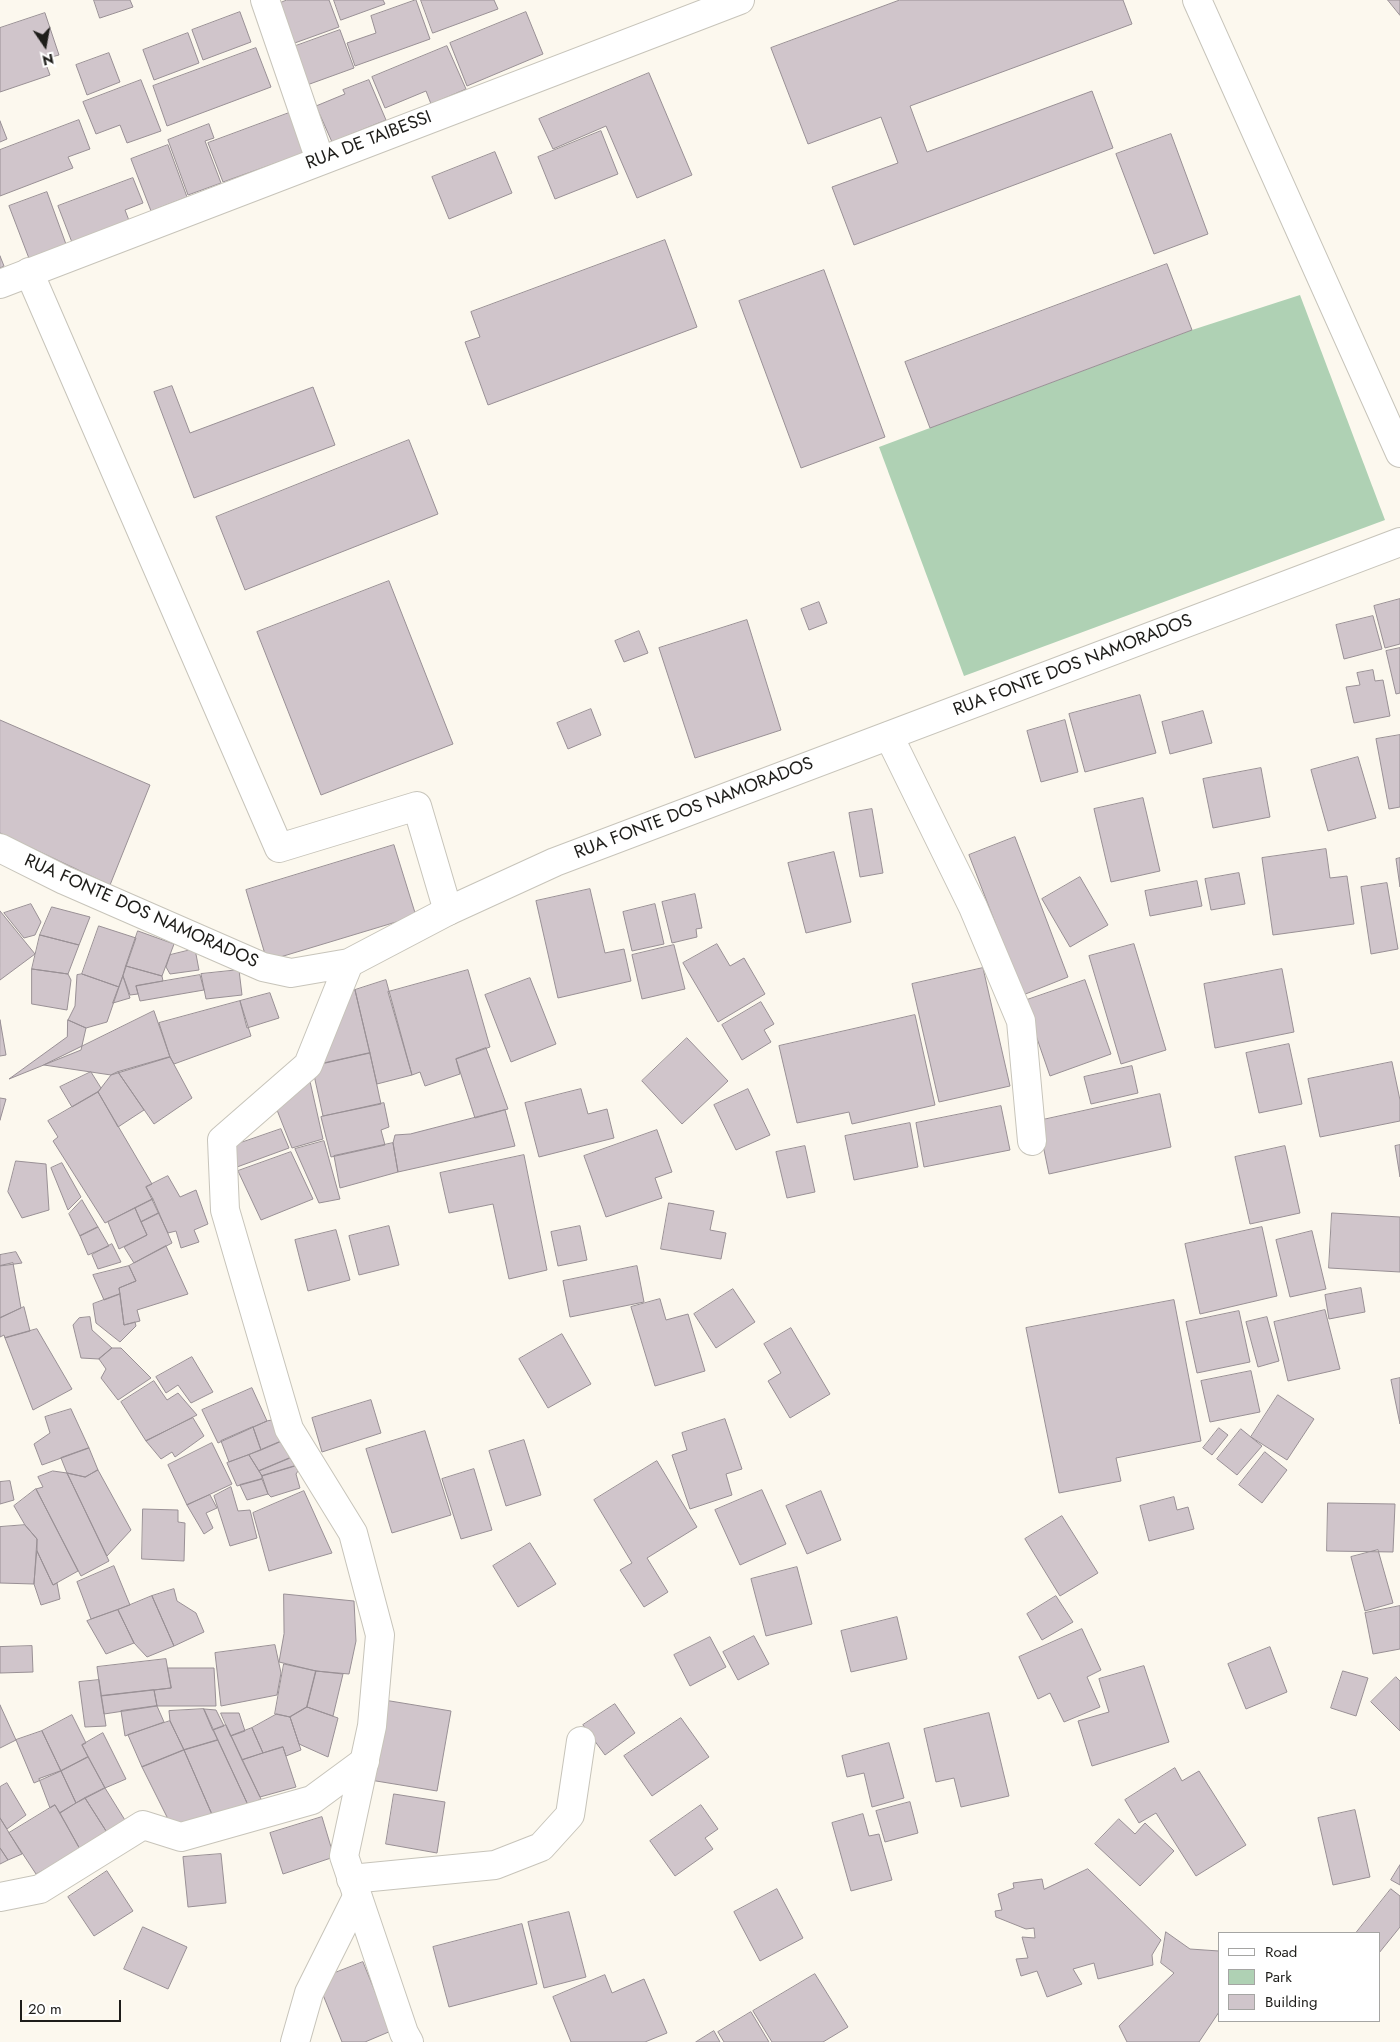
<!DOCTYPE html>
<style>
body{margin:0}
#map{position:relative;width:1400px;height:2042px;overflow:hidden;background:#fcf8ee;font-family:Jost,sans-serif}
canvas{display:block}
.legend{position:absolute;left:1218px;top:1932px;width:162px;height:90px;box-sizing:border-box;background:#fff;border:1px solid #a5a5a3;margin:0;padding:6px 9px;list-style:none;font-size:15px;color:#1e1d1a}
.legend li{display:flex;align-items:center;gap:10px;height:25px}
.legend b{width:25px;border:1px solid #a5a5a3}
.north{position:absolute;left:20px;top:20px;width:50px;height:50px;-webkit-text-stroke:4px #fff;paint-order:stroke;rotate:168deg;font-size:14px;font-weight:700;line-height:20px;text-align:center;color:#1e1d1a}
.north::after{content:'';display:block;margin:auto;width:18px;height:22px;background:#1e1d1a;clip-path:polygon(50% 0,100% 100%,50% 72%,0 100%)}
.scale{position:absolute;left:20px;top:2000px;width:101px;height:22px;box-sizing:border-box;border:2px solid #1e1d1a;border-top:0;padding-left:6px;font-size:15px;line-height:18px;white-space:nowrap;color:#1e1d1a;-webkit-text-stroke:4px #fff;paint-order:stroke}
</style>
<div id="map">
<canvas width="1400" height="2042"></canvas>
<ul class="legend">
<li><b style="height:6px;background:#fff"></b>Road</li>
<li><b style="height:14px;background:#afd1b4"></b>Park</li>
<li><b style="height:14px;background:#d0c5cb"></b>Building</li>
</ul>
<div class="north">N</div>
<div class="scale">20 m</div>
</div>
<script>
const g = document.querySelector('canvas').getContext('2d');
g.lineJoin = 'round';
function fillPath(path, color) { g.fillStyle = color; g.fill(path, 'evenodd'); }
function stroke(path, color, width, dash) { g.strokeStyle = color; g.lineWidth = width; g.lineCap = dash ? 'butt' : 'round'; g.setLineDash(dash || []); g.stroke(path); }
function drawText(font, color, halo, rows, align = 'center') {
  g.font = font + ' Jost,sans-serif'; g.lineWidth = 5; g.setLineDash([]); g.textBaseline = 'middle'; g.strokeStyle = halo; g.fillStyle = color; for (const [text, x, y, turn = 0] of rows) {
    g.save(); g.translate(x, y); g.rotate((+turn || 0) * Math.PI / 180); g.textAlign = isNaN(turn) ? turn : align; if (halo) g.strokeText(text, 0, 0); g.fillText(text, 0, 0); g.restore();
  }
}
fillPath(new Path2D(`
 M1300,295L1385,520L964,676L879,447L1192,330Z`), '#afd1b4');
const building = new Path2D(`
 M94,0H130L133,7L100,18Z
 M287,0H329L339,27L292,44L278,4Z
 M334,0H383L385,4L341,20Z
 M416,0L430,39L355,66L347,43L376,33L371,16Z
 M421,0H494L498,9L433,33Z
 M900,0H1123L1132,24L910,106L927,152L1092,91L1113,148L854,245L832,187L898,163L881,117L808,144L771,48Z
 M1388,0H1400V15Z
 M240,12L251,42L203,60L192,30Z
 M526,12L543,54L467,86L450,43Z
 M45,13L59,55L44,59L50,75L0,92V28Z
 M340,30L354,68L307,85L293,47Z
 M188,33L199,63L154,80L143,50Z
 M447,46L466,89L431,104L426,91L385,108L372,77Z
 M256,48L271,87L167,126L153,86Z
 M109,53L120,82L87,95L76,65Z
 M649,73L692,175L637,198L606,126L553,149L539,119Z
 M141,80L161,131L127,143L120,125L96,134L83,102Z
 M369,80L386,120L332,142L316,106L345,94L343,90Z
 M289,113L304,153L223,182L208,143Z
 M79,120L90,149L68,157L73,168L0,196V150Z
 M0,121L7,139L0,142Z
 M209,124L214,138L205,141L221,183L188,195L168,140Z
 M601,131L618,174L555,199L538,157Z
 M1171,134L1208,234L1154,254L1116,154Z
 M168,145L187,197L151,211L131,159Z
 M495,152L512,193L449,219L432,177Z
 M133,178L143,203L125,210L130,223L73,245L58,206Z
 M47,192L67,247L30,261L9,206Z
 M665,240L697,327L488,405L465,342L480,337L471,312Z
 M0,256L4,266L0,268Z
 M1167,264L1192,330L930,428L905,362Z
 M824,270L885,437L801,468L739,301Z
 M172,386L190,433L313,387L335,445L194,498L154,392Z
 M409,440L438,514L245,590L216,517Z
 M389,581L453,744L321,795L257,632Z
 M1400,599V644L1385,648L1374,606Z
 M819,602L827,623L809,630L801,609Z
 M1373,616L1382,649L1344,659L1336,625Z
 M747,620L781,730L695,758L659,648Z
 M639,631L648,653L624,662L615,641Z
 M1400,648V693L1396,694L1386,651Z
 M1373,670L1375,681L1383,680L1390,716L1354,723L1346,687L1360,685L1357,673Z
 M1140,695L1156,753L1085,772L1069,714Z
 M591,709L601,735L568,749L557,723Z
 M1203,711L1212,743L1170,754L1162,722Z
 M0,720L150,785L110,885L0,833Z
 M1065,720L1078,772L1041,782L1027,731Z
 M1400,735V807L1389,809L1376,739Z
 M1358,757L1376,818L1328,831L1311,770Z
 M1261,768L1270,817L1213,828L1203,779Z
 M1143,798L1160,871L1111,882L1094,809Z
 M872,809L883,873L860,877L849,813Z
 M1015,837L1068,977L1023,995L969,855Z
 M394,845L416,916L267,961L246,890Z
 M1326,849L1330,878L1347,876L1354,924L1273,935L1262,858Z
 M834,852L851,922L806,933L788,863Z
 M1400,858V887L1396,859Z
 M1239,873L1245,904L1211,910L1205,879Z
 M1080,877L1108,925L1070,947L1042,899Z
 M1197,881L1202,906L1150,916L1145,891Z
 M1387,883L1398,949L1371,954L1361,887Z
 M590,889L605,953L624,949L631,981L558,998L536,901Z
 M695,894L702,928L696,929L697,937L672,943L662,902Z
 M31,904L41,922L35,935L24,938L4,913Z
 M655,904L664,944L632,951L623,912Z
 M52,907L90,917L79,945L40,935Z
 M0,911L35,954L0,980Z
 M99,926L136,938L119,987L82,974Z
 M138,931L174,944L162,976L126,966Z
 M40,935L79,945L68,974L32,969Z
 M717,944L730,966L744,958L765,994L718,1022L683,963Z
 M1134,944L1166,1050L1121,1064L1089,956Z
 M674,945L685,989L642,999L632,955Z
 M195,949L199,970L170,974L166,967L170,955Z
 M126,966L162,976L163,981L136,986L138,994L130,995L123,976Z
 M983,968L1010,1086L939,1102L912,984Z
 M32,969L68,974L71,980L67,1010L32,1004Z
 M1282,969L1294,1032L1215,1048L1204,984Z
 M239,970L242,995L206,999L201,974Z
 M468,970L490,1047L456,1059L460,1074L425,1086L420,1072L412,1075L388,992Z
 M82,974L119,987L107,1022L86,1028L68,1020L75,1006L77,975Z
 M200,975L204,990L140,1001L136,986Z
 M123,976L130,998L113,1003Z
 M530,978L556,1044L511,1062L485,995Z
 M386,980L412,1075L377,1084L355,990Z
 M1085,980L1111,1054L1050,1076L1024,1001Z
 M355,990L370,1053L312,1066L343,994Z
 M270,993L279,1018L247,1028L240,1001Z
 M240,1001L251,1036L174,1064L170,1057L159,1023Z
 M761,1002L774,1024L764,1030L771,1042L742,1060L722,1025Z
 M154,1011L170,1057L111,1075L44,1065Z
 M915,1015L935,1105L852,1124L849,1112L797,1123L779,1046Z
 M0,1020L6,1055L0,1056Z
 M68,1020L86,1028L81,1050L9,1079L67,1037Z
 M687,1038L728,1081L682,1124L642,1081Z
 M1289,1044L1302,1104L1259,1113L1246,1053Z
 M486,1048L508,1109L475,1118L456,1059Z
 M370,1053L381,1104L323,1116L312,1066Z
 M170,1057L192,1098L154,1124L118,1072Z
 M1392,1062L1400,1100V1121L1320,1137L1308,1079Z
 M1132,1066L1138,1093L1091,1104L1084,1077Z
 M91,1072L101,1088L98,1092L72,1107L60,1087Z
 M118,1072L144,1110L118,1127L98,1092L111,1075Z
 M309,1077L323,1139L292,1148L277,1110Z
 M581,1089L588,1114L607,1109L614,1138L539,1157L525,1103Z
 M748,1089L770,1135L736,1150L714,1105Z
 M98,1092L152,1184L146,1187L153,1199L105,1223L53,1141L58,1137L48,1121Z
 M1160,1094L1171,1147L1049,1174L1038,1121Z
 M0,1098L6,1099L0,1120Z
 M384,1103L389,1127L381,1130L385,1145L331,1157L321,1117Z
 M1001,1106L1010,1150L924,1167L916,1123Z
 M505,1110L515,1146L398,1172L393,1143L395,1135L410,1134Z
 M910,1123L918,1167L854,1180L845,1136Z
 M281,1129L289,1148L237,1167L232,1146Z
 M657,1130L672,1172L655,1178L662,1198L606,1217L584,1156Z
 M324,1141L340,1199L319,1203L295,1149Z
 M393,1143L398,1172L340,1188L334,1156Z
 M1400,1145V1177L1395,1146Z
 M805,1146L815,1192L787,1198L776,1152Z
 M1285,1146L1300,1213L1250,1224L1235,1157Z
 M291,1152L313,1199L261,1220L238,1171Z
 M524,1155L547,1270L509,1279L493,1204L449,1213L440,1173Z
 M16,1161L46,1164L49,1210L22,1218L8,1192Z
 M62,1163L81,1197L68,1210L51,1168Z
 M168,1176L180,1197L196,1190L208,1224L194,1230L199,1242L181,1248L176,1231L168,1233L146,1187Z
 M153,1199L159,1213L141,1222L135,1208Z
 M82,1200L98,1227L80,1236L69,1214Z
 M669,1203L714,1211L710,1230L726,1233L721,1259L661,1249Z
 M135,1208L147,1235L119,1249L108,1222Z
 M159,1213L172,1243L134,1263L124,1247L147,1235L141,1222Z
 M1332,1213L1400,1217V1272L1329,1268Z
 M389,1226L399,1265L359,1275L349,1236Z
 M580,1226L587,1260L558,1266L551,1232Z
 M98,1227L109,1246L88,1255L80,1236Z
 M1262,1227L1277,1296L1200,1314L1185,1244Z
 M336,1230L350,1280L308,1291L295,1240Z
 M1312,1231L1326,1289L1290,1297L1276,1240Z
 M112,1244L121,1262L98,1269L92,1255Z
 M166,1246L188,1294L137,1310L140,1321L124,1325L119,1288L136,1281L129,1266Z
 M16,1252L22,1263L0,1266V1255Z
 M13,1263L21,1308L0,1318V1266Z
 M129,1266L136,1281L119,1288L120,1294L104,1300L93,1275Z
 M637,1266L644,1302L570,1317L563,1281Z
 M1361,1288L1365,1312L1329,1319L1325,1295Z
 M733,1289L755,1322L716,1348L694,1314Z
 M120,1294L124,1325L135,1322L136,1326L120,1342L96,1323L93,1304Z
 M660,1299L666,1320L688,1314L705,1371L655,1386L631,1307Z
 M1174,1300L1201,1441L1116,1458L1121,1481L1059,1493L1026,1328Z
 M24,1307L30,1331L5,1338L4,1335L0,1337V1318Z
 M1325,1310L1340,1369L1288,1381L1274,1322Z
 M1239,1311L1250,1362L1197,1373L1186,1322Z
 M90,1317L92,1330L112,1348L99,1359L81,1358L73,1325L79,1318Z
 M1267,1317L1279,1361L1258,1367L1246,1322Z
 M791,1328L830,1394L790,1418L768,1381L781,1373L764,1344Z
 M37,1329L72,1389L33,1410L5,1338Z
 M562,1334L591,1384L548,1408L519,1359Z
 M112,1348H121L151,1378L118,1400L101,1378L106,1369L99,1359Z
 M192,1357L213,1392L191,1403L178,1385L166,1393L156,1377Z
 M1251,1371L1260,1412L1210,1422L1201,1381Z
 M1400,1378V1424L1391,1380Z
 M154,1381L167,1400L178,1393L197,1415L146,1441L121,1402Z
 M252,1388L267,1421L218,1443L202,1410Z
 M1278,1395L1314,1419L1287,1460L1251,1437Z
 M371,1400L381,1433L322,1452L312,1418Z
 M71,1409L89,1448L42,1465L34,1444L50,1433L45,1417Z
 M193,1418L204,1436L175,1457L172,1452L161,1459L146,1441Z
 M725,1419L742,1469L726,1474L732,1495L690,1509L672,1455L687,1450L682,1433Z
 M274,1420L282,1441L261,1450L253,1427L267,1421Z
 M253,1427L261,1450L229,1462L221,1441Z
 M1219,1428L1228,1435L1212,1455L1203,1448Z
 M1241,1429L1262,1446L1237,1475L1217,1459Z
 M425,1431L451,1515L392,1533L366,1449Z
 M524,1440L541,1495L506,1506L489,1451Z
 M282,1441L290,1458L259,1471L249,1455Z
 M212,1443L232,1484L187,1505L168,1465Z
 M89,1448L98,1470L85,1477L67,1473L61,1458Z
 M1265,1452L1287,1470L1262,1503L1239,1485Z
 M249,1455L262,1476V1479L237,1486L227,1463Z
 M290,1458L295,1466L262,1476L259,1471Z
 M657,1461L697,1527L647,1558L668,1592L644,1607L620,1570L632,1563L594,1500Z
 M295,1466L298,1471L296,1474L300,1488L271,1497L268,1494L262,1476Z
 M474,1469L492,1530L461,1539L442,1479Z
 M98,1470L131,1530L107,1556L67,1473L85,1477Z
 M53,1471L67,1473L109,1561L81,1576L36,1489L43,1487L38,1477Z
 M262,1479L268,1494L247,1500L240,1485Z
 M10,1481L14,1500L0,1504V1482Z
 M231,1487L238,1511L250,1510L257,1538L230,1546L214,1496Z
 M36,1489L78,1571L53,1585L37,1551V1539L25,1525L14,1506Z
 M762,1490L786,1544L740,1565L715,1510Z
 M304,1491L332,1553L269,1571L253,1513Z
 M821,1491L841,1540L807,1554L786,1506Z
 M210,1495L217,1508L206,1513L213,1528L204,1534L187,1505Z
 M1174,1497L1177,1510L1188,1507L1194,1529L1149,1541L1140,1506Z
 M1328,1503L1395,1504L1393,1552L1327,1551Z
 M143,1509L178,1510V1522L185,1523L184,1561L142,1559Z
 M1062,1516L1098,1573L1060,1596L1025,1539Z
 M25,1525L37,1539L34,1584L0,1583V1527Z
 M530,1543L556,1584L518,1607L493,1566Z
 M1378,1550L1393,1603L1365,1611L1351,1557Z
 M37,1551L53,1585L57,1583L60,1599L41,1605L34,1584Z
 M114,1566L130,1605L91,1619L77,1582Z
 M797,1567L812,1624L766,1636L751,1579Z
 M174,1589L177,1601L196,1613L204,1632L174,1646L152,1596Z
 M284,1594L354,1601L356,1641L349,1674L316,1671L279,1662L284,1634Z
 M152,1596L174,1646L147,1657L134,1643L118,1610Z
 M1056,1596L1073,1622L1042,1640L1027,1614Z
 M1400,1606V1649L1373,1654L1365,1613Z
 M118,1610L134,1643L106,1654L87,1621Z
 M897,1617L907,1659L851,1672L841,1631Z
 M1082,1629L1101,1670L1087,1677L1100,1707L1064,1722L1050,1693L1038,1699L1019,1657Z
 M754,1636L769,1664L738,1680L723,1652Z
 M710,1637L726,1667L690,1686L674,1655Z
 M275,1645L281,1673L277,1695L221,1706L215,1653Z
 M32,1646L33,1672L0,1673V1647Z
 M1270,1647L1287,1692L1246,1709L1228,1664Z
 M166,1659L171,1688L101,1696L97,1667Z
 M284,1664L316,1671L307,1707L290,1717L275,1714Z
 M1144,1666L1169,1742L1092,1766L1078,1721L1109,1712L1099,1679Z
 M168,1668H214L216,1706H157L154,1690L171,1688Z
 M316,1671L343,1674L333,1716L307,1707Z
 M1343,1671L1368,1678L1356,1716L1331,1708Z
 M1396,1677L1400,1681V1731L1371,1702Z
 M99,1680L106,1726L85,1727L79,1682Z
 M154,1690L157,1706L104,1714L101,1696Z
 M384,1700L451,1711L437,1791L370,1780Z
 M615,1704L635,1733L605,1755L583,1725Z
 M0,1705L16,1740L0,1748Z
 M157,1706L164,1722L125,1736L121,1711Z
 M307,1707L338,1718L328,1757L299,1744L290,1717Z
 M204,1709L218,1740L184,1750L170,1721L169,1711Z
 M204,1709L216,1710L224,1726L213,1730Z
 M221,1713H239L245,1731L231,1736Z
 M989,1713L1009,1796L961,1807L954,1778L936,1782L924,1729Z
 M277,1714L290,1717L301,1750L286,1756L283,1747L263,1753L252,1728Z
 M72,1715L86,1743L82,1745L88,1757L61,1771L42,1731Z
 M681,1718L709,1757L652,1796L624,1756Z
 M170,1721L184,1750L142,1767L128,1735Z
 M226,1725L261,1799L248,1805L213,1730Z
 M252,1728L263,1753L242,1760L231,1736Z
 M42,1731L61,1771L34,1783L16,1740Z
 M103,1733L126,1779L105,1788L82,1745Z
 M218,1740L248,1805L214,1819L184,1750Z
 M889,1743L904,1798L872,1807L864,1773L847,1777L842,1756Z
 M283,1747L296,1787L260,1797L242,1760Z
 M184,1750L214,1819L174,1831L142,1767Z
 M88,1757L105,1788L76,1803L61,1771Z
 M1175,1768L1182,1781L1199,1771L1246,1845L1196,1876L1156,1813L1139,1823L1125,1800Z
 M61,1771L76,1803L60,1813L55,1805L50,1808L39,1779Z
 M7,1783L26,1815L7,1829L0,1818V1787Z
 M105,1788L128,1825L108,1834L85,1798Z
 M394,1794L445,1802L437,1853L386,1844Z
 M85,1798L108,1834L81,1851L60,1813Z
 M910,1802L918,1833L885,1842L876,1811Z
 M55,1805L81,1851L36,1874L9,1833Z
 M701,1805L718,1829L705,1838L713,1849L675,1876L650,1841Z
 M1355,1810L1370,1877L1333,1885L1318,1818Z
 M863,1814L869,1836L879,1834L892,1880L851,1891L832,1823Z
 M322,1817L334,1857L283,1874L270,1833Z
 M0,1818L22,1854L8,1860L0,1848Z
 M1119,1819L1135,1834L1145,1823L1174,1851L1140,1886L1095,1844Z
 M0,1848L8,1860L0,1864Z
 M221,1854L226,1903L188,1907L183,1857Z
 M1400,1865V1885L1391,1880Z
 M1088,1869L1161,1940L1152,1955L1153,1965L1098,1979L1094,1963L1073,1969L1082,1984L1047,1997L1037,1971L1021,1976L1016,1959L1028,1958L1022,1937L1035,1938L1034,1928L1026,1929L996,1917L995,1911L1002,1910L998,1894L1014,1888L1013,1883L1042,1879L1044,1889Z
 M107,1871L133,1911L94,1936L68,1897Z
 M777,1889L803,1938L760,1961L734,1912Z
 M1391,1889L1400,1896V1927L1379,1953V1933H1356Z
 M569,1912L586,1977L544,1988L528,1922Z
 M522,1924L537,1984L449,2007L433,1947Z
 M143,1927L187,1947L168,1989L124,1969Z
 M1166,1932L1190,1949L1219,1951V2012L1199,2042H1127L1119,2026L1174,1973L1161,1963Z
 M363,1962L391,2031L365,2042H342L317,1980Z
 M815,1974L848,2027L823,2042H772L753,2011Z
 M605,1975L612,1993L644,1979L667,2033L645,2042H571L553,1997Z
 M751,2012L769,2042H724L718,2032Z
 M714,2031L720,2042H696Z`);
fillPath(building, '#d0c5cb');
stroke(building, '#999095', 1);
const minor = new Path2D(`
 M265,0L320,160
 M1197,0L1400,453
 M29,272L279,848L417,806L448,911
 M889,736L973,907L1021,1021L1032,1141
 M351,1879L495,1865L541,1847L570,1815L581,1741
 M0,1897L40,1889L143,1825L181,1837L312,1800L365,1761
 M295,2042L309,1993L357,1897`);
const tertiary = new Path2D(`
 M0,284L740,0
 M0,848L64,880L263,967L291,973L349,963L448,911L555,862L1400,542
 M349,963L308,1065L222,1140L225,1210L289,1429L353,1533L380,1635L372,1726L344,1856L404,2033L409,2042`);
stroke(minor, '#c7c4ba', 30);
stroke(tertiary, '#c7c4ba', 30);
stroke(minor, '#fff', 28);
stroke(tertiary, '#fff', 28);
drawText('18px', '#1e1d1a', '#fff', [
 ["RUA DE TAIBESSI",369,141,-21],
 ["RUA FONTE DOS NAMORADOS",1073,666,-21],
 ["RUA FONTE DOS NAMORADOS",694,809,-21],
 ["RUA FONTE DOS NAMORADOS",141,912,24]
]);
</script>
